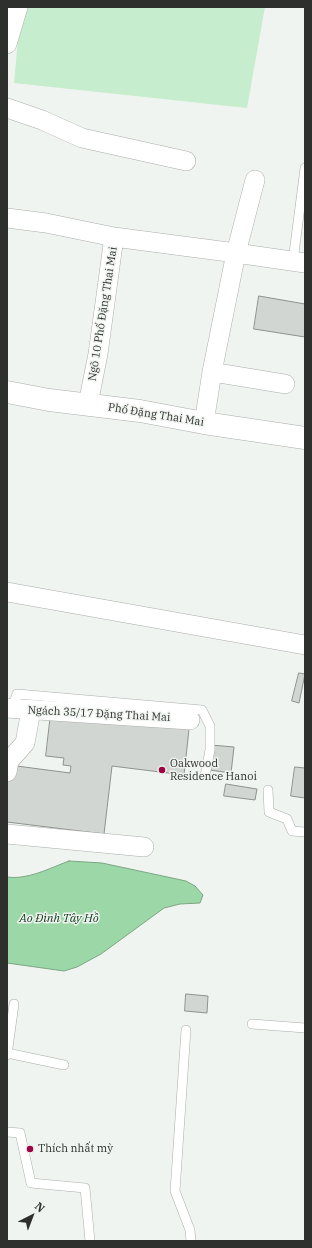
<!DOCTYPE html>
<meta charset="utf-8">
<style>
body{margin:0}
#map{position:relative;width:312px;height:1248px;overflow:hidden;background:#f0f4f0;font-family:"IBM Plex Serif",serif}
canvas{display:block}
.frame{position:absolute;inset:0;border:8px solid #2e302e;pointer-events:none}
.north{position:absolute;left:12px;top:1196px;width:40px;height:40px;-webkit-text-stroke:3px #f0f4f0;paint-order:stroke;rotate:42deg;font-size:11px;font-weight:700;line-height:16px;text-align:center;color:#2e302e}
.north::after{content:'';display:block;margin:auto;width:14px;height:18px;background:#2e302e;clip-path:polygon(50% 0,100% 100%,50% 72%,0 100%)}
</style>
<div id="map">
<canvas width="312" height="1248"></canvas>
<div class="frame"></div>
<div class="north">N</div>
</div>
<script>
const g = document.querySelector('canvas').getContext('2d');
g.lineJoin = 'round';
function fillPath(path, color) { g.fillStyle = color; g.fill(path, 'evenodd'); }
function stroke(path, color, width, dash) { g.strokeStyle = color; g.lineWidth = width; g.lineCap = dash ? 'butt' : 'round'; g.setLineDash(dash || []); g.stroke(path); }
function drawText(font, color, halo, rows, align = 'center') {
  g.font = font + ' "IBM Plex Serif",serif'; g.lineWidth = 3; g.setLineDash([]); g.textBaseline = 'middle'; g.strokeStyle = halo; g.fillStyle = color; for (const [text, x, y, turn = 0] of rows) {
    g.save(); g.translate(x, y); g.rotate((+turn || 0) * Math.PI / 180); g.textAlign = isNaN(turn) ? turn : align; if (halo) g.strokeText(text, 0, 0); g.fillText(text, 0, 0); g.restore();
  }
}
fillPath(new Path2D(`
 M21,7H265L247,108L14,83Z`), '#c6edcd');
const water = new Path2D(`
 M69,861L102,863L186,881L195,886L203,895L200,903L180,904L164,908L101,954L77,967L64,971L7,963V877C28,880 50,868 69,861Z`);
fillPath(water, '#9cd7a7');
stroke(water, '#7ba583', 1);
const building = new Path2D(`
 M259,296L305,304V337L254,329Z
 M299,673L305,674L299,703L292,701Z
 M52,704L190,720L184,775L112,766L104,834L7,822V782L9,765L70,773L71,766L63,765L64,758L46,756Z
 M211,745L234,747L231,773L209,770Z
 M295,767L305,768V798L291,796Z
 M226,784L257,789L255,800L224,796Z
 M186,994L208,996L207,1013L185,1011Z`);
fillPath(building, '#d2d6d2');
stroke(building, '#8d928e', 1);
const lane = new Path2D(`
 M293,261L305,168
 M12,709L17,694L202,710L210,726V750L205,776
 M268,790L269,812L287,819L292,831L305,832
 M252,1024L305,1028
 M186,1030L175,1191L190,1230L191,1241
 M7,1053L64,1065
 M7,1055L14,1004
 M7,1132L20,1133L31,1183L85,1188L90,1241`);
const street = new Path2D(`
 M7,44L18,7
 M7,108L42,120L82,138L186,161
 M7,218L46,223L114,237L236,253L305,263
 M212,372L285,384
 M88,404L98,354L114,237
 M204,423L212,372L236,253L255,180
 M7,592L305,645
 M7,708L190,720
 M7,772L9,761L25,743L31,710
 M7,834L144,847`);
const secondary = new Path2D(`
 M7,392L49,400L140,411L204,423L305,438`);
stroke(lane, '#a9aeaa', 10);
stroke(street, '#a9aeaa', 20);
stroke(secondary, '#a9aeaa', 23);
stroke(lane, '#fff', 9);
stroke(street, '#fff', 19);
stroke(secondary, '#fff', 22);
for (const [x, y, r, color] of [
 [162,770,4,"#a00343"],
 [30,1149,4,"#a00343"]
]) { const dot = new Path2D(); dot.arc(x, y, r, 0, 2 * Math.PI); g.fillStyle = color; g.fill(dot); stroke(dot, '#f0f4f0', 1.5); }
drawText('11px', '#2e302e', '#f0f4f0', [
 ["Ngõ 10 Phố Đặng Thai Mai",103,314,-81],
 ["Phố Đặng Thai Mai",156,415,9],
 ["Ngách 35/17 Đặng Thai Mai",99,714,3]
]);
drawText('11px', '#2e302e', '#f0f4f0', [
 ["Oakwood",170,764],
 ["Residence Hanoi",170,777],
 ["Thích nhất mỳ",38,1149]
], 'left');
drawText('italic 12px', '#0f3b1c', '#f0f4f0', [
 ["Ao Đình Tây Hồ",59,919]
]);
</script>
